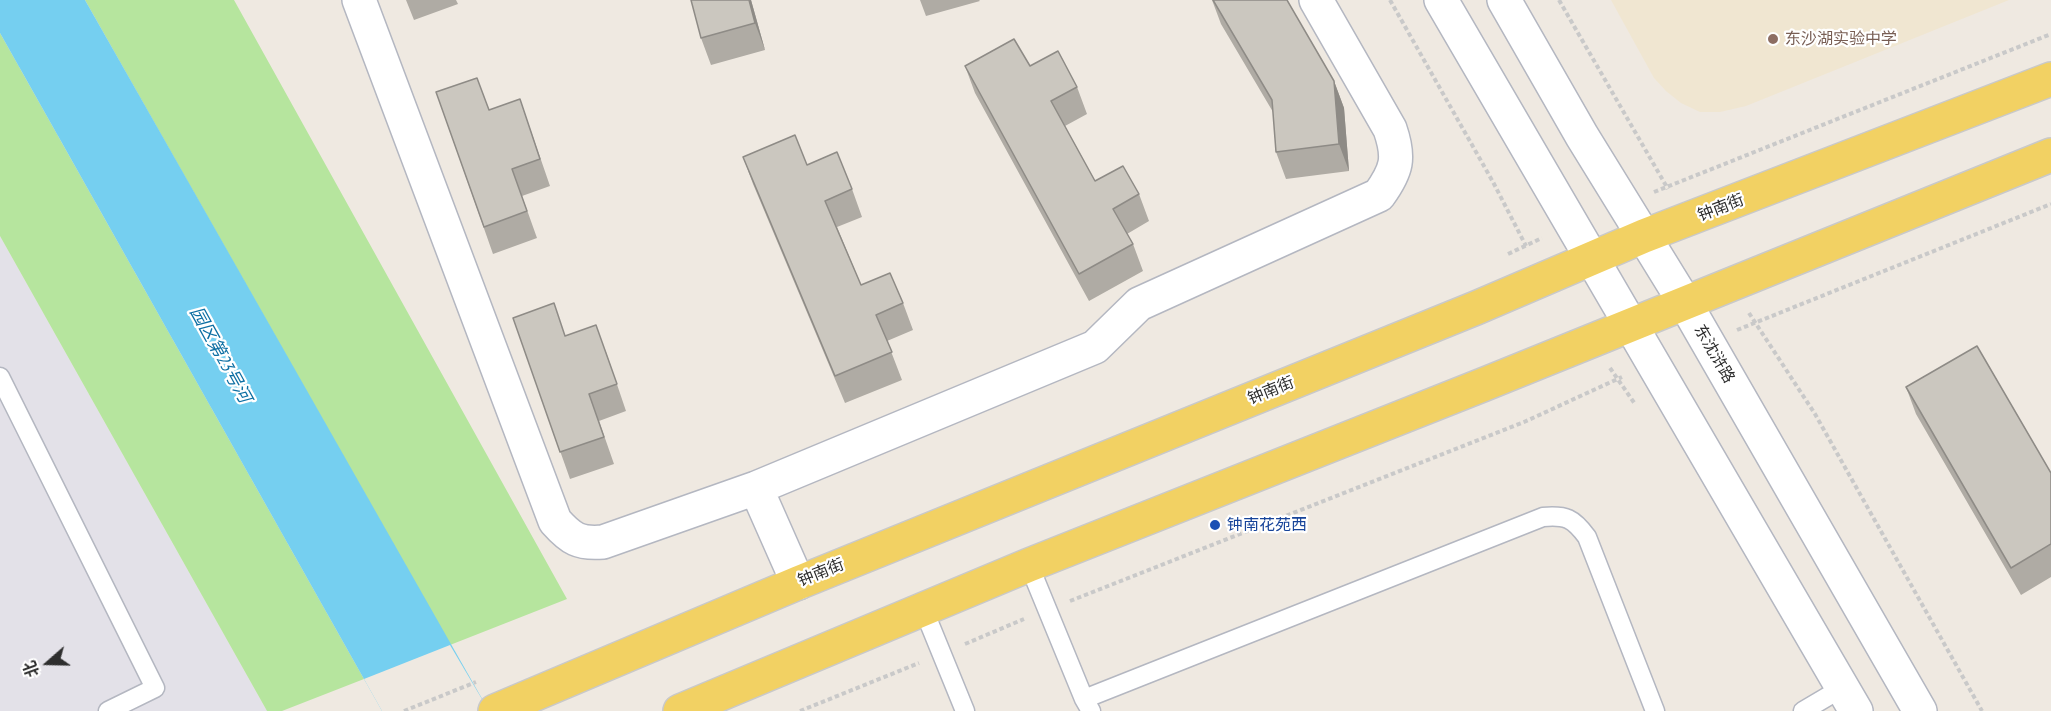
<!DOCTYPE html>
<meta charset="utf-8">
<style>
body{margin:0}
#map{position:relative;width:2051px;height:711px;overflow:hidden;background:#efe9e1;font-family:"PT Sans Narrow","Noto Sans SC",sans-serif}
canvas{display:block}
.north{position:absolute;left:18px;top:633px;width:60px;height:60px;-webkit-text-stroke:4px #fff;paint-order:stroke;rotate:250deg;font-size:16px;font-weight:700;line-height:24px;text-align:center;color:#2e2e2e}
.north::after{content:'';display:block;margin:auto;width:21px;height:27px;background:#2e2e2e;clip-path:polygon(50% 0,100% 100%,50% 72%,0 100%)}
</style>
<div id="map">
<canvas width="2051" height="711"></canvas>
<div class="north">北</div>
</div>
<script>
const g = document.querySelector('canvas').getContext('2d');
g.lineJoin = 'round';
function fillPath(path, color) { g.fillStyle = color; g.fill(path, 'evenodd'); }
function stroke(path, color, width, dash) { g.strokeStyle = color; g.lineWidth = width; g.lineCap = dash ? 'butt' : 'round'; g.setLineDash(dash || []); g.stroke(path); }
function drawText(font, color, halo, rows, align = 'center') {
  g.font = font + ' "PT Sans Narrow","Noto Sans SC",sans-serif'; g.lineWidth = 4.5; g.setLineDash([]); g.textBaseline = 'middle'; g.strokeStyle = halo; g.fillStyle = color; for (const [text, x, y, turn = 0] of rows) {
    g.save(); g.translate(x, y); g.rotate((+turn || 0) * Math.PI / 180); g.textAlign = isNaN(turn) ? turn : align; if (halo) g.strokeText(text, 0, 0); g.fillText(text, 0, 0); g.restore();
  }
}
fillPath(new Path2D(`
 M0,236L267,711H0Z`), '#e3e1e8');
fillPath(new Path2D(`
 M1611,0H2009L1746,106L1720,112H1700L1681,103L1666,91L1654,78Z`), '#f0e6d1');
fillPath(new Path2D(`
 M85,0H234L567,599L450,645Z
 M0,33L364,679L282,711H267L0,236Z`), '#b6e59e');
fillPath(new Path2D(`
 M0,0H85L489,711H382L0,33Z`), '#75cff0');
fillPath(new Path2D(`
 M450,645L489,711H382L364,679Z`), '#efe9e1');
const lane = new Path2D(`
 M0,377L155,688L108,711
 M1029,565L1084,699L1091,711
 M923,608L965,711
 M1084,699L1543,517C1566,515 1573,518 1587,537L1655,711
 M1803,711L1842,688`);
const street = new Path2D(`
 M359,0L555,521C571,539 579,544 603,542L756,488L1095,347L1139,304L1379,195C1397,170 1400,158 1390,129L1316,0
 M756,488L798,583`);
const secondary = new Path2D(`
 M1441,0L1856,711
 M1504,0L1582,136L1685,303L1920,711`);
const primary = new Path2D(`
 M495,711L798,583L1476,308L1644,236L2051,79
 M680,711L1029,565L1485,384L2051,155`);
stroke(lane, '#b4b7c1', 21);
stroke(street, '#b4b7c1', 36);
stroke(secondary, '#b4b7c1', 36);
stroke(primary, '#c9c9c9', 36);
stroke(new Path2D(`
 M1390,0L1493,182L1526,246
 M1559,0L1668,189
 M1654,192L2051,34
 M1508,254L1542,238
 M1749,313L1815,414L1982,711
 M1737,330L2051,204
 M1610,368L1635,404
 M1070,601L1524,422L1622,377
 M965,644L1024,619
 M404,711L476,682
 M800,711L919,663`), '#c9c9c9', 4, [4.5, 3]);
stroke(lane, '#fff', 18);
stroke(street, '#fff', 33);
stroke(secondary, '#fff', 33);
stroke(primary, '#f2d163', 33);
fillPath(new Path2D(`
 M406,0H456L458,4L414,20Z
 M751,0L765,50L711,65L701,38Z
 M920,0H979L980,1L926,16Z
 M1212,0H1287L1334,81L1344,108L1349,171L1286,179L1276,152L1273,112L1221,24Z
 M965,66H1030L1077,87L1087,114L1065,126L1095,181L1139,194L1149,221L1127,234L1133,244L1143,271L1089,301L975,93Z
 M436,92L489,110L520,99L550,186L522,196L537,238L493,254Z
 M743,157L807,165L852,189L862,217L837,227L861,285L903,303L913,330L887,341L902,380L845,403L753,184Z
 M513,318L565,335L606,352L626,411L599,421L614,464L570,479Z
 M1906,387L2051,473V577L2021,595L1916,414Z`), '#afaba4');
fillPath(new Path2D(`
 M749,0H751L765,50L755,23Z
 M1334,81L1344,108L1349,171L1339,144Z`), '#8e8b86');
const building = new Path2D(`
 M691,0H749L755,23L701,38Z
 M1213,0H1287L1334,81L1339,144L1276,152L1272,100Z
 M1014,39L1030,66L1058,51L1077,87L1051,101L1095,181L1123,166L1139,194L1113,209L1133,244L1079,274L965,66Z
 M477,78L489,110L520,99L540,159L512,169L527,211L484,227L436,92Z
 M795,135L807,165L837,152L852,189L825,201L861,285L890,273L903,303L876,315L892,352L835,376L743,157Z
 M554,303L565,336L596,325L617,384L589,394L604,437L560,452L513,318Z
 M1977,346L2051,473V544L2011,568L1906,387Z`);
fillPath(building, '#cbc7bf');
stroke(building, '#8e8b86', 1.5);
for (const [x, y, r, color] of [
 [1773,39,6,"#8d6e63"],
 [1215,525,6,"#1a4fb4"]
]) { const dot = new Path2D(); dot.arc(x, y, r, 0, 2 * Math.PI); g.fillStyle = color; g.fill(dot); stroke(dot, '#fff', 2); }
drawText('16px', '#785e54', '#fff', [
 ["东沙湖实验中学",1785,39]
], 'left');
drawText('16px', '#2e2e2e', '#fff', [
 ["钟南街",1721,208,-21],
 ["东沈浒路",1714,354,60],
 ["钟南街",1271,391,-22],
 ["钟南街",821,573,-22]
]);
drawText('16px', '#164399', '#fff', [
 ["钟南花苑西",1227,525]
], 'left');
drawText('italic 18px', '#0d6fa3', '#fff', [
 ["园区第23号河",220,355,61]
]);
</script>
